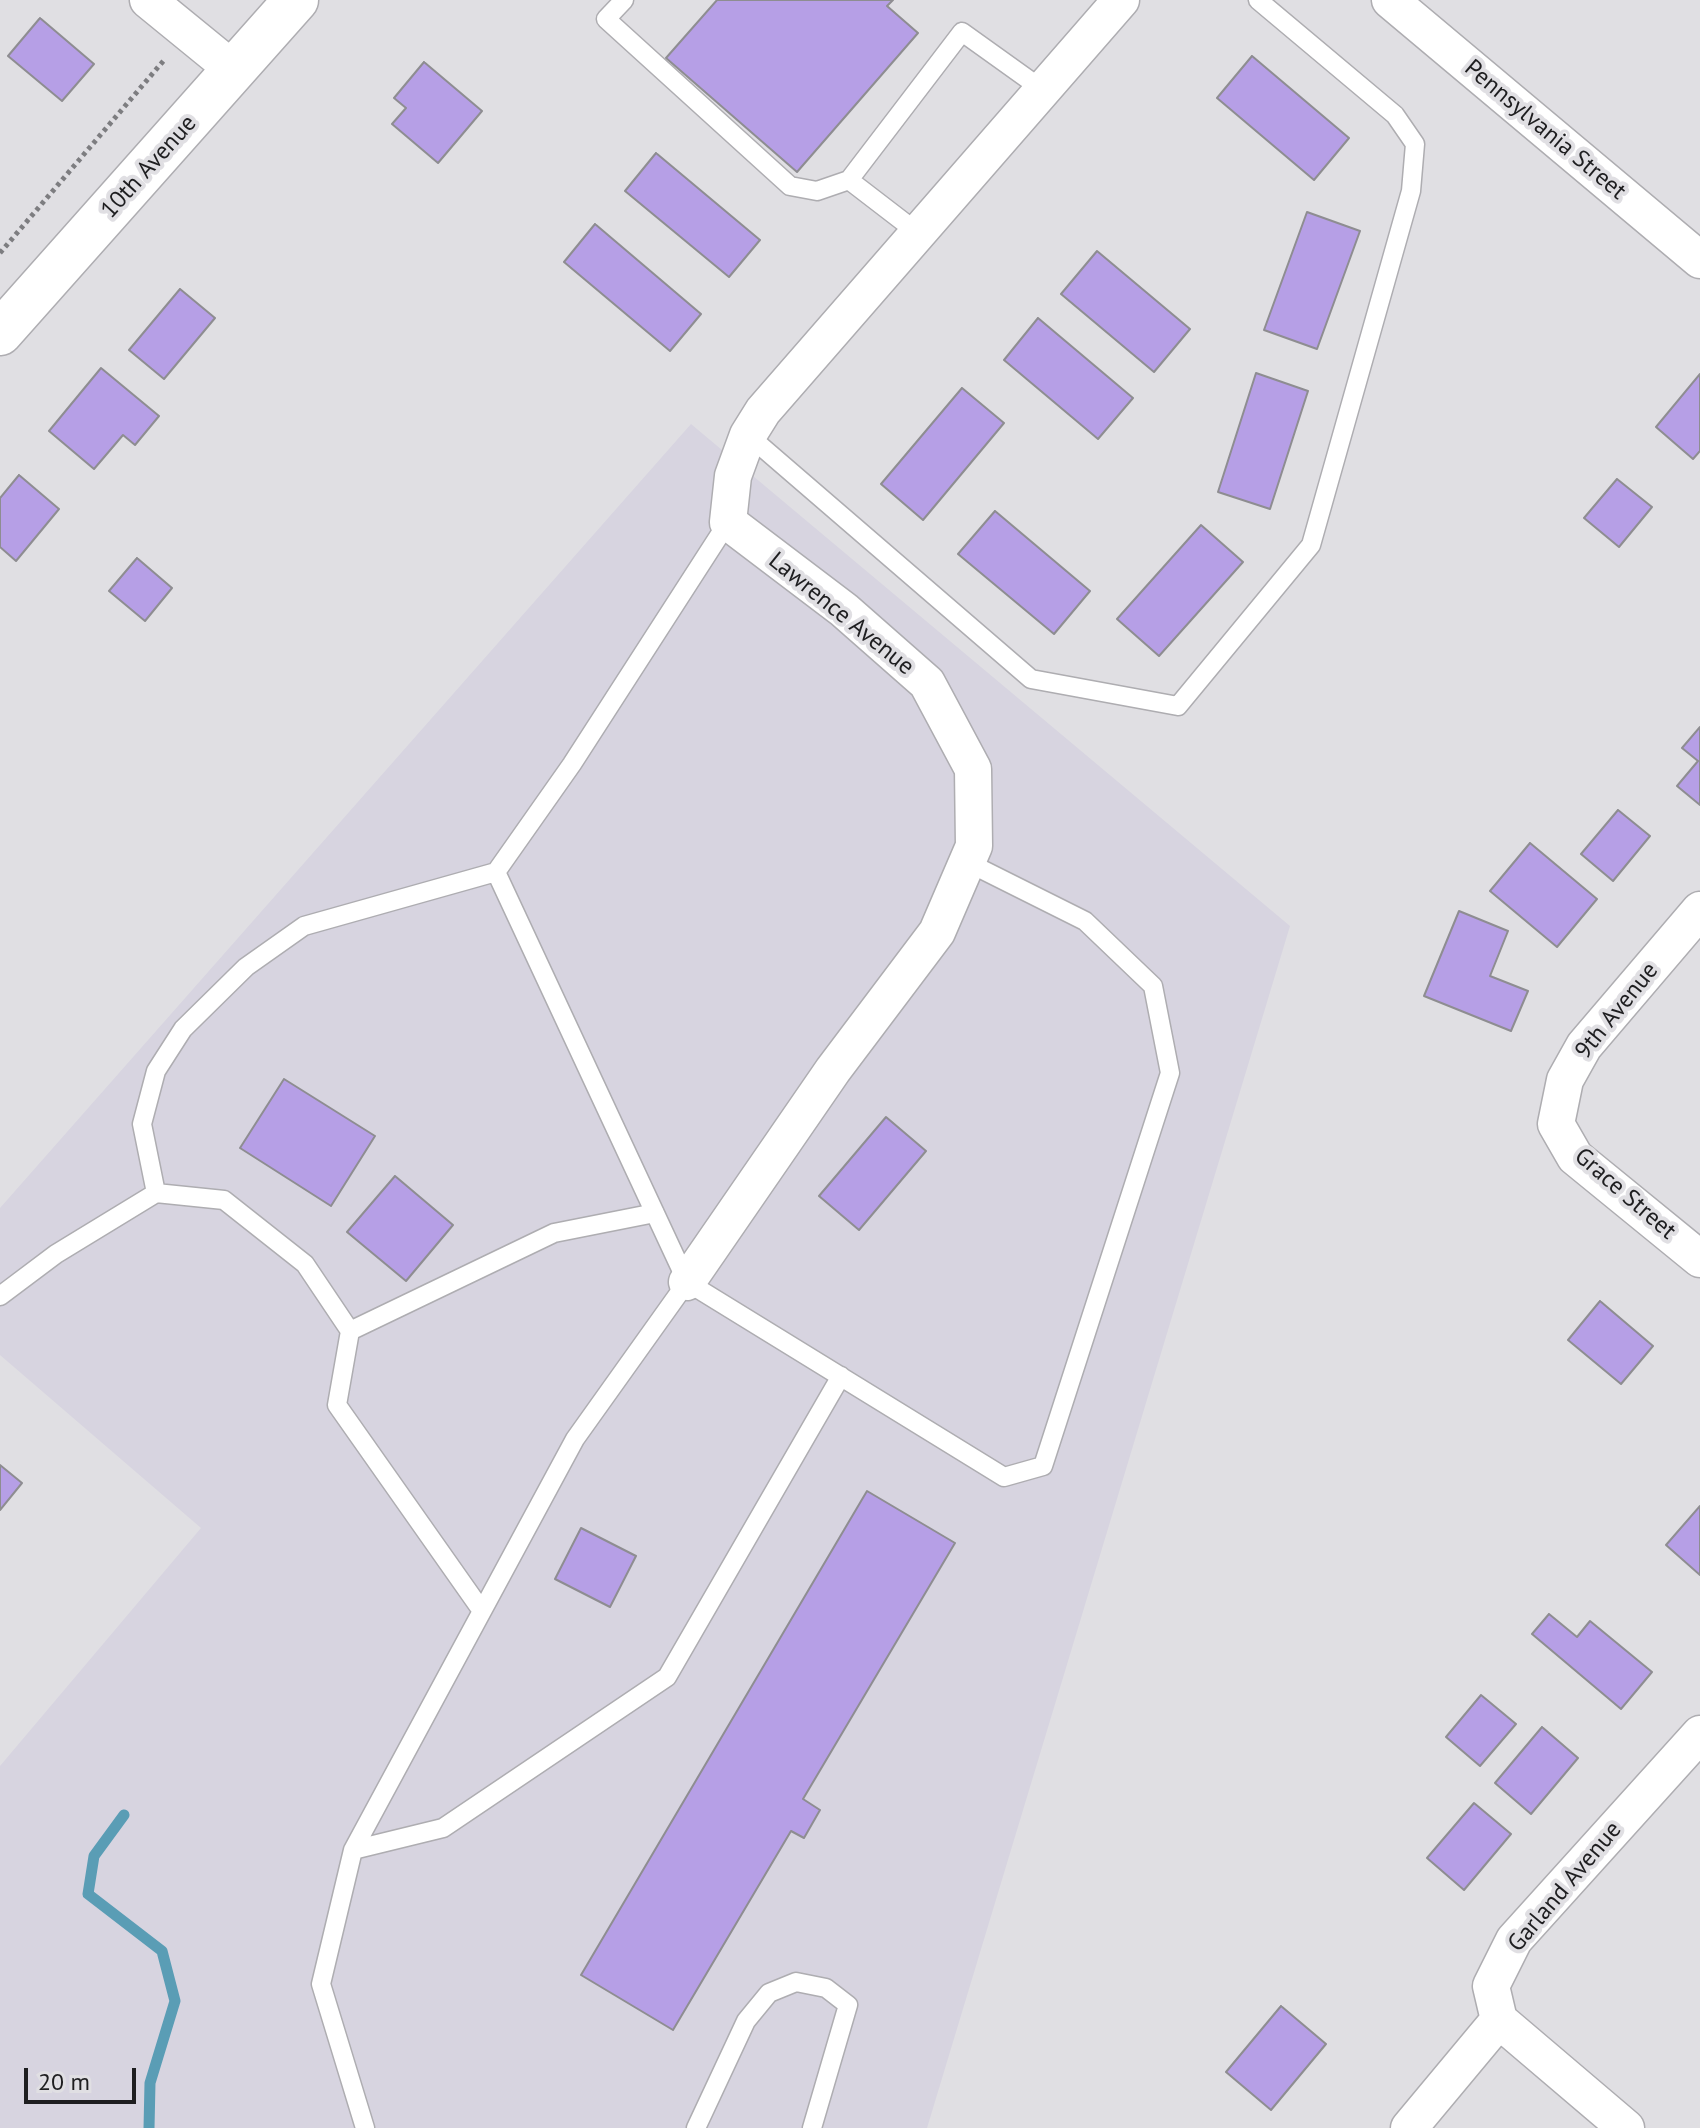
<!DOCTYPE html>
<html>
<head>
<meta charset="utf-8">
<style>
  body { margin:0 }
  #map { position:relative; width:1700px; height:2128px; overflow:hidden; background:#e0dfe3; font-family:"PT Sans",sans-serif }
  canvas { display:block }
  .scale { position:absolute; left:24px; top:2068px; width:112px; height:36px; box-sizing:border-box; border:4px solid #1e1e20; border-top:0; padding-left:10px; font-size:24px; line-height:28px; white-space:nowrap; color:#1e1e20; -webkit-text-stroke:6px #e0dfe3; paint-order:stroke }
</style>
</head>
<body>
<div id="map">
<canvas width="1700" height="2128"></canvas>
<div class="scale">20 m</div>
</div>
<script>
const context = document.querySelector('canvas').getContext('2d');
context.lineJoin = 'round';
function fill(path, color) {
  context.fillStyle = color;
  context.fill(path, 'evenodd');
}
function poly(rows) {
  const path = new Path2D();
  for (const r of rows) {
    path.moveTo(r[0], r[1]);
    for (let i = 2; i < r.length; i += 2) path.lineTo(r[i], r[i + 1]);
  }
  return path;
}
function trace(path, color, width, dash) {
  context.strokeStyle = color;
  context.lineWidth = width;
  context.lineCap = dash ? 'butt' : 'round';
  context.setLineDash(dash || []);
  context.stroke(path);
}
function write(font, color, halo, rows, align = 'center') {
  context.font = font + ' "PT Sans",sans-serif';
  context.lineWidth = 8;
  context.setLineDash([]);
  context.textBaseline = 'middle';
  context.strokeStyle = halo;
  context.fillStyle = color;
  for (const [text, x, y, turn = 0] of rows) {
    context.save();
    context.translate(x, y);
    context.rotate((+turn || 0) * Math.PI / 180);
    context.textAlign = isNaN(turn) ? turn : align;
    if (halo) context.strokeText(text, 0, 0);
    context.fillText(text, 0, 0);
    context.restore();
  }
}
fill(poly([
  [691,424,1290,926,927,2128,0,2128,0,1766,201,1528,0,1355,0,1208]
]), '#d7d4e0');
trace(poly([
  [124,1815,94,1856,88,1894,162,1951,175,2001,150,2083,149,2128]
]), '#5a9db5', 11);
const building = poly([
  [717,0,893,0,887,6,918,33,797,172,666,58,717,0],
  [40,18,94,64,62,101,8,56,40,18],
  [1252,56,1349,138,1314,180,1217,98,1252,56],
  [424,62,482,111,438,163,392,124,406,108,394,98,424,62],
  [656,153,760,240,729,277,625,191,656,153],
  [1307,212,1360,231,1317,349,1264,330,1307,212],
  [595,224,701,314,670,351,564,262,595,224],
  [1097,251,1190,329,1154,372,1061,294,1097,251],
  [180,289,215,318,164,379,129,350,180,289],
  [1038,318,1133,398,1098,439,1004,360,1038,318],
  [101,368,159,416,135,445,123,435,94,469,49,431,101,368],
  [1256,373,1308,391,1270,509,1218,492,1256,373],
  [1700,374,1700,451,1693,459,1656,427,1700,374],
  [962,388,1004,423,923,520,881,484,962,388],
  [19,475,59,509,16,561,0,547,0,498,19,475],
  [1617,479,1652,507,1619,547,1584,518,1617,479],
  [995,511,1090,591,1054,634,958,554,995,511],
  [1201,525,1243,562,1159,656,1117,619,1201,525],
  [137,558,172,588,145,621,109,591,137,558],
  [1700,727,1700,805,1677,786,1698,761,1682,748,1700,727],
  [1618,810,1650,836,1613,881,1581,854,1618,810],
  [1530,843,1597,899,1557,947,1490,891,1530,843],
  [1459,911,1508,931,1490,976,1528,991,1511,1031,1424,996,1459,911],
  [284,1079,375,1136,331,1206,240,1148,284,1079],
  [886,1117,926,1151,859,1230,819,1196,886,1117],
  [395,1176,453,1225,406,1281,347,1232,395,1176],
  [1600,1301,1653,1346,1621,1384,1568,1340,1600,1301],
  [0,1465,22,1483,0,1510,0,1465],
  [867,1491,955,1543,803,1799,820,1810,804,1838,791,1831,673,2030,581,1975,867,1491],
  [1700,1506,1700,1575,1666,1545,1700,1506],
  [581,1528,636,1556,610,1607,555,1579,581,1528],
  [1549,1614,1577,1637,1590,1621,1652,1672,1621,1709,1532,1634,1549,1614],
  [1481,1695,1516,1724,1480,1766,1446,1737,1481,1695],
  [1542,1727,1578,1758,1531,1814,1495,1783,1542,1727],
  [1474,1803,1511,1834,1464,1890,1427,1858,1474,1803],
  [1281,2006,1326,2044,1271,2110,1226,2072,1281,2006]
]);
fill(building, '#b69fe6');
trace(building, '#8e8d91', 2);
const service = poly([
  [624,0,606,19,790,186,817,191,849,180],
  [918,233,849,180,962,32,1043,90],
  [748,435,1031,679,1178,706,1311,545,1411,191,1415,144,1395,115,1258,0],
  [496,872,687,1282,1004,1477,1043,1466,1170,1073,1153,986,1085,921,967,862],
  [156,1193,142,1124,156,1071,183,1029,246,967,304,926,496,872,572,764,728,522],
  [0,1296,56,1254,156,1193,224,1200,305,1264,350,1331,337,1405,482,1611],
  [350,1331,554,1233,655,1213],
  [353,1850,443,1828,667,1677,841,1376],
  [365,2128,321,1984,353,1850,575,1439,687,1282],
  [696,2128,746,2021,769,1993,796,1982,826,1988,848,2005,812,2128]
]);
const minor = poly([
  [148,0,235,71],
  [1390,0,1700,260],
  [1700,910,1584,1046,1565,1080,1556,1124,1575,1157,1700,1259],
  [687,1282,833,1070,937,932,974,846,973,769,927,683,844,610,728,522,733,476,748,435,763,411,1121,0],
  [1499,2020,1626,2128],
  [1409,2128,1499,2020,1491,1986,1514,1940,1700,1734]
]);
const tertiary = poly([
  [0,333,296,0]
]);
trace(service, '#aeadb1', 21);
trace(minor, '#aeadb1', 39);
trace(tertiary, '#aeadb1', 47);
trace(poly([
  [0,253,165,59]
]), '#7d7d80', 5, [4, 4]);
trace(service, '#fff', 18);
trace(minor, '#fff', 36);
trace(tertiary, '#fff', 44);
write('24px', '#1e1e20', '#e0dfe3', [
  ["Pennsylvania Street",1545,130,40],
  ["10th Avenue",149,167,-48],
  ["Lawrence Avenue",841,614,39],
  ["9th Avenue",1617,1011,-51],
  ["Grace Street",1625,1194,41],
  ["Garland Avenue",1565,1887,-50]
]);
</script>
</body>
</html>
